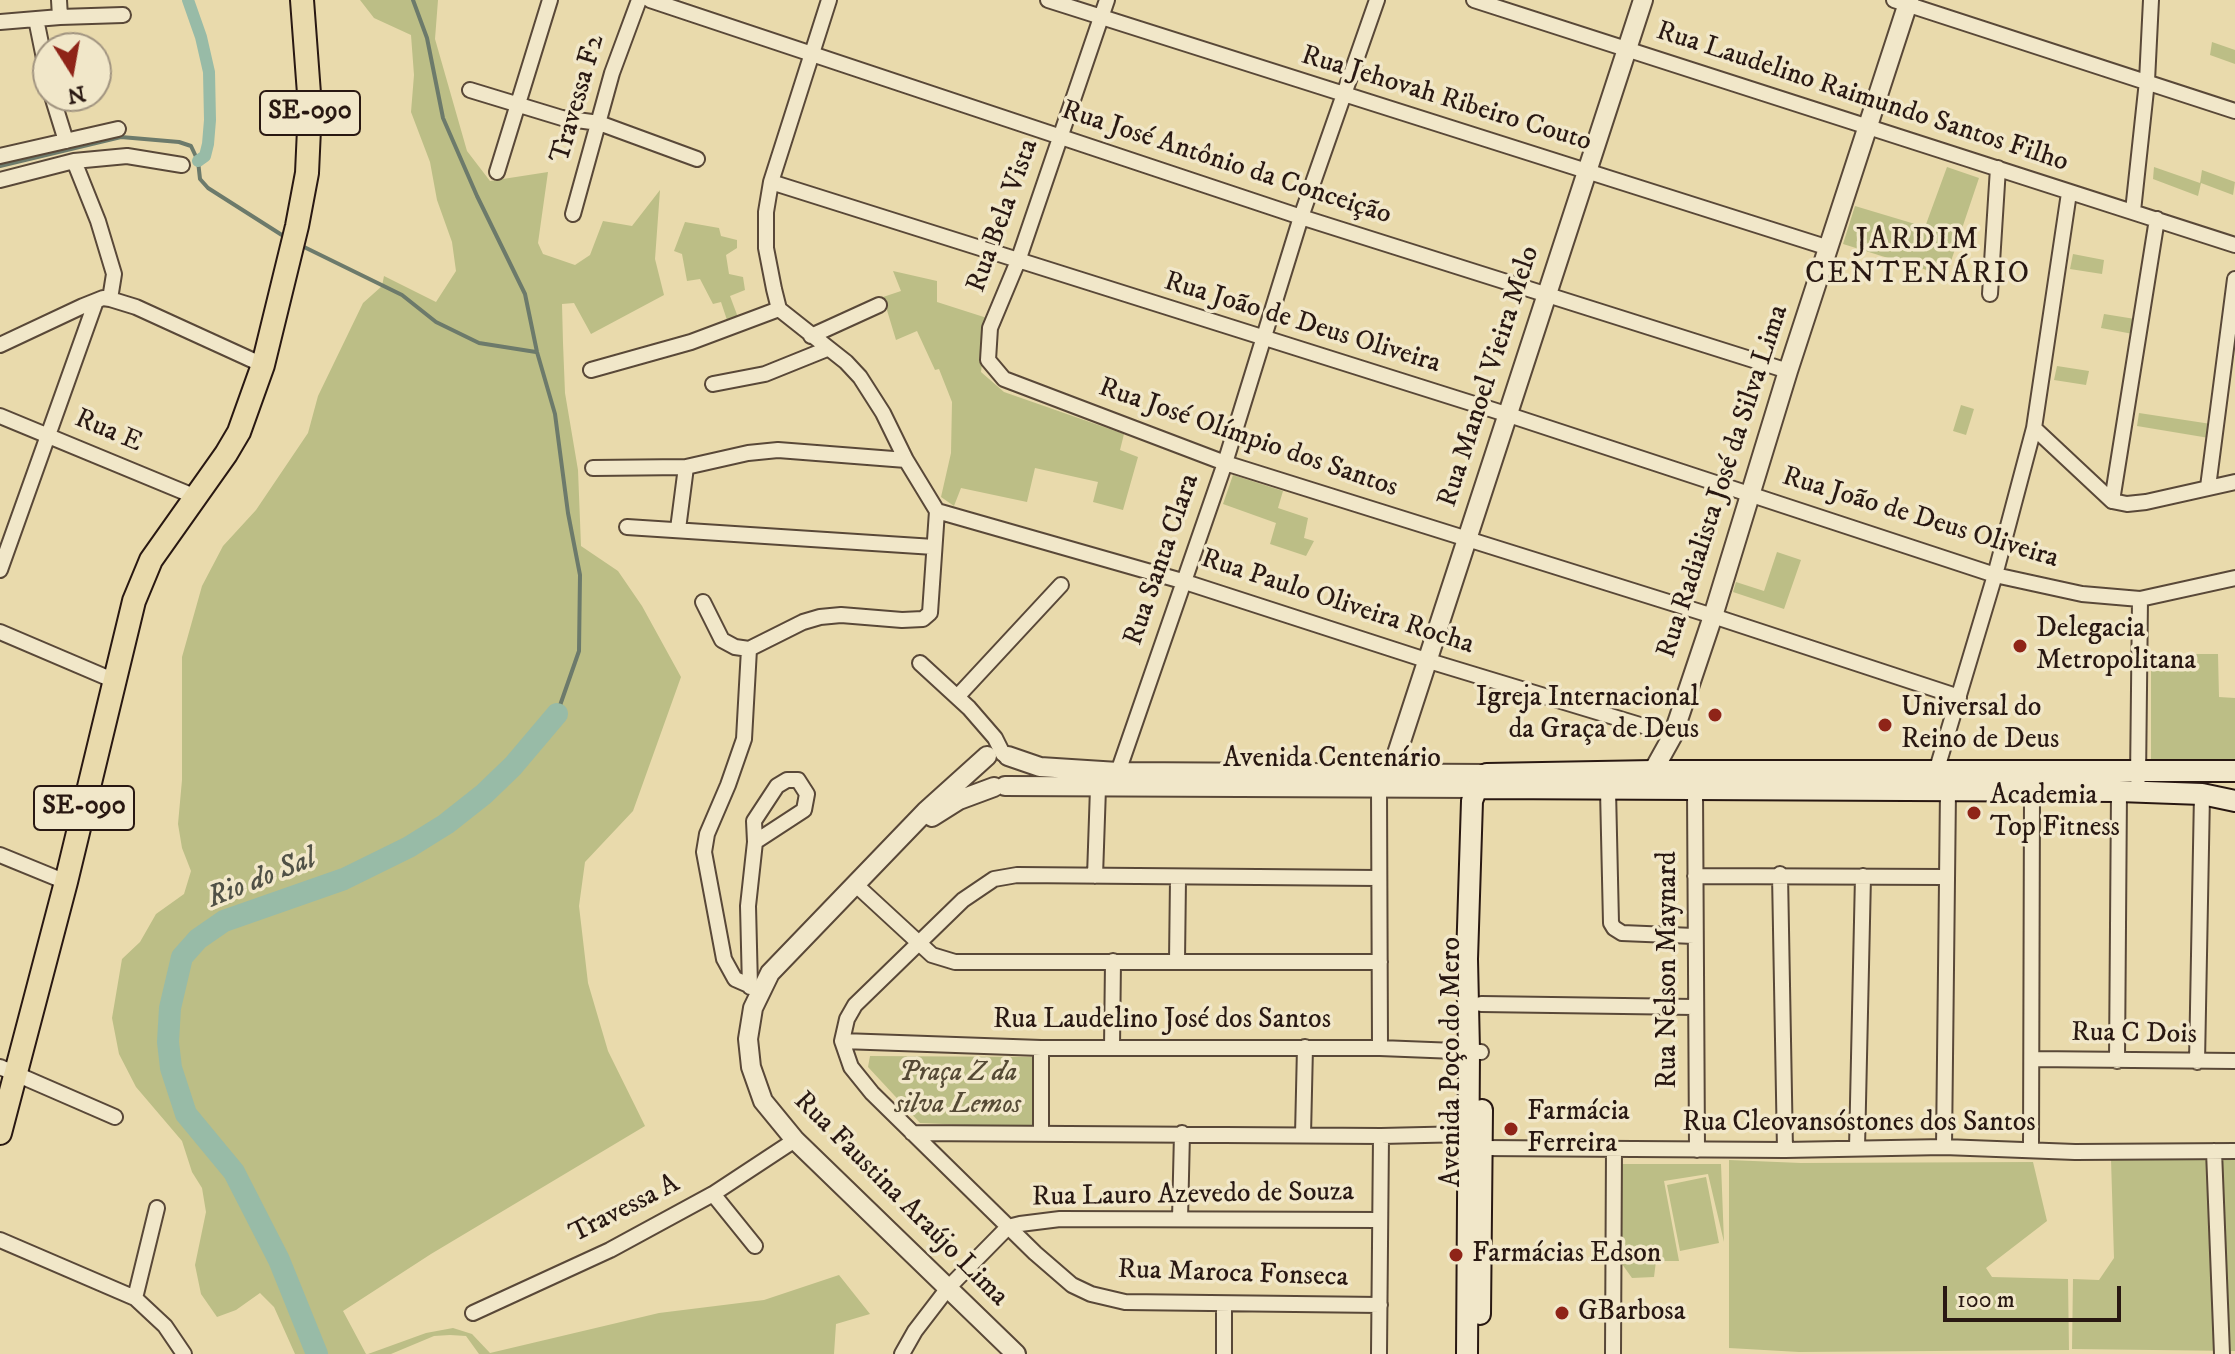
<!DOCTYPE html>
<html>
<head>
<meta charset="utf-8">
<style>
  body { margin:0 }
  #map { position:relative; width:2235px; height:1354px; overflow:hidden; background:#e9daac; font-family:"IM FELL DW Pica",serif }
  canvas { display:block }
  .north { position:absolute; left:32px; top:32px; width:80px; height:80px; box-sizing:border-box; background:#f1e7c9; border:2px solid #a19480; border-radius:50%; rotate:169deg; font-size:22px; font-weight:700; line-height:32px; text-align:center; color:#291812 }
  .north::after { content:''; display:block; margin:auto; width:28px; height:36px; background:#8f2418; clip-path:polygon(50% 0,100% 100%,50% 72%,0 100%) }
  .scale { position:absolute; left:1943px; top:1286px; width:178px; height:36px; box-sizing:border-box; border:4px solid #291812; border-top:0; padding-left:10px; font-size:24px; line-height:28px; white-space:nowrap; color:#291812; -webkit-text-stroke:6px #f1e7c9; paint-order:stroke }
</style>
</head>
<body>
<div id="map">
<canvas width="2235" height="1354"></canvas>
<div class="north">N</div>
<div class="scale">100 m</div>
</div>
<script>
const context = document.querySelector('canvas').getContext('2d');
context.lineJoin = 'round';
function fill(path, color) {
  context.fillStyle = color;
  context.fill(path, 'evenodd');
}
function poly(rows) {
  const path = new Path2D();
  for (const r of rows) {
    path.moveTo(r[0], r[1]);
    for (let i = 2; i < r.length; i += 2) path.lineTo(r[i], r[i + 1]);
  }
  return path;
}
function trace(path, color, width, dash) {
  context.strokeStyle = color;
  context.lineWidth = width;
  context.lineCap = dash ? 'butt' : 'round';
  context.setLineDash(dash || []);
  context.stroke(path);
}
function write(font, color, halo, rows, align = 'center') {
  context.font = font + ' "IM FELL DW Pica",serif';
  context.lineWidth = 7;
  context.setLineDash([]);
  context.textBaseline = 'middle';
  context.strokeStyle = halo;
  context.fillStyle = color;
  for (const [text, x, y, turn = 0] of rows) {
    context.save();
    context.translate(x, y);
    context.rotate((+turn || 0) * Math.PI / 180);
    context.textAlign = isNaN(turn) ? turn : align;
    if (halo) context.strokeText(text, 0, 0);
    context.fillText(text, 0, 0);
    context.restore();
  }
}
fill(poly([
  [360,0,438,0,435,39,467,151,490,181,548,172,538,243,543,254,575,265,590,255,603,221,632,226,660,190,655,259,664,295,591,334,574,303,562,304,563,343,565,393,578,470,581,546,618,571,642,606,681,677,633,811,585,862,579,906,588,983,608,1051,645,1126,431,1254,343,1311,366,1354,295,1354,274,1307,260,1293,236,1310,217,1317,201,1294,195,1265,206,1212,202,1188,192,1172,182,1141,136,1087,119,1054,112,1018,122,959,140,942,156,914,184,894,191,871,182,848,178,824,182,780,182,657,202,586,223,546,256,510,308,433,318,396,363,303,382,286,384,276,436,302,456,271,452,242,437,200,430,162,411,112,414,75,411,35,374,18],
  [2212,42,2235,50,2235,64,2210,55],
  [1947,167,1979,178,1946,276,1843,244,1855,206,1925,227],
  [2154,167,2200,183,2202,170,2235,182,2233,195,2201,183,2198,196,2153,179],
  [685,222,719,228,721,236,737,240,737,248,726,255,729,274,743,277,745,290,730,296,739,320,728,323,721,302,713,304,700,279,687,281,682,254,674,251],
  [2073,254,2104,260,2102,274,2070,269],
  [893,271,937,281,937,302,987,318,981,372,1004,392,1124,434,1120,450,1138,457,1123,510,1093,502,1098,482,1035,468,1027,502,961,488,954,506,941,497,951,453,952,402,939,369,935,370,917,331,896,340,883,297,901,291],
  [2104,314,2135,319,2133,334,2101,328],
  [2057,366,2089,371,2086,385,2054,380],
  [1961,405,1974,409,1966,435,1953,431],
  [2139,413,2211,424,2209,438,2137,426],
  [1233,475,1283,491,1278,508,1308,518,1304,538,1314,541,1306,556,1270,544,1276,523,1223,504],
  [1777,552,1801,560,1784,609,1733,592,1736,582,1764,591],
  [2151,654,2218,654,2219,697,2235,698,2235,759,2151,759],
  [870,1056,1035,1057,1036,1128,920,1123,868,1067],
  [2111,1159,2235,1160,2235,1351,2072,1349,2073,1279,2099,1280,2114,1258],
  [1729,1160,1801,1163,2033,1162,2047,1221,1986,1268,1992,1277,2068,1279,2069,1350,1799,1352,1729,1348],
  [1622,1164,1721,1164,1724,1242,1708,1174,1664,1181,1679,1261,1656,1261,1654,1277,1632,1278,1622,1264],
  [1706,1177,1719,1243,1680,1251,1667,1185],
  [839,1275,870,1314,836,1324,834,1354,479,1354,466,1336,450,1335,434,1336,391,1354,368,1354,426,1333,453,1328,472,1334,490,1353,659,1313,764,1300]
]), '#bcbe86');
trace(poly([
  [413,0,427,38,443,118,477,196,525,294,537,352,555,414,568,513,580,575,579,651,557,714],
  [0,166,121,137,179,142,191,146,198,161,200,179,208,188,285,237],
  [300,245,402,295,436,322,479,343,536,352]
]), '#6c7a6b', 4);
trace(poly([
  [188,0,201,37,209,72,210,120,208,144,205,156,198,161]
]), '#98bba7', 12);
trace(poly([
  [317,1354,279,1260,234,1172,186,1114,171,1068,168,1042,170,1008,182,957,198,939,224,921,344,879,409,847,446,824,484,794,513,766,557,714]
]), '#98bba7', 22);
const minor = poly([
  [59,0,60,17],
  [650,0,1301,217,1788,371],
  [829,0,771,182,766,212,766,248,774,289,779,309,846,362,860,377,883,413,906,460,937,511],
  [1048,0,1829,248],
  [1107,0,1018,261,990,328,988,360,1004,379,1225,463,1713,616,1959,697],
  [1474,0,2235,245],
  [1894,0,2235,111],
  [36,19,48,78],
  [0,22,60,17,123,15],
  [470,90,562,118,599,123,697,159],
  [52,96,66,141],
  [0,156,118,129],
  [74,161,98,221,114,274,110,299],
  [497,172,550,0],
  [0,180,74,161,127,156,182,165],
  [771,182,1509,415,1995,575,2082,594,2140,599,2235,578],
  [2133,211,2147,81,2151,0],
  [573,214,612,73,639,0],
  [1990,294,1998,168],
  [811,336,879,305],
  [0,345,83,306,103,298,110,299,136,307,263,365],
  [591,370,691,342,779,309],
  [713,384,765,374,827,349],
  [0,416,196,497],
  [2034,428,2112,501,2127,504,2146,502,2235,482],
  [593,468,686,467,748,453,778,450,906,460],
  [2208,487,2235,279],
  [2112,501,2157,219],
  [937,511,1182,581,1429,661,1673,735],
  [627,527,934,547],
  [678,529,686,467],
  [0,570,96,301],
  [703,602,722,640,735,647,749,649,803,622,820,617,841,615,902,620,923,619,930,613,937,511],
  [0,632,115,681],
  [749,649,744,739,728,785,707,834,704,852,724,959,735,979,760,990],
  [920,663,969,708,995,738,1003,754],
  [957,697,1061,585],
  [1118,772,1225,463,1301,217,1377,0],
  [1936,772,1995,575,2034,428,2069,193],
  [2138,779,2140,599],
  [1379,789,1380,1048],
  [1608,790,1611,923,1614,928,1622,933,1694,936],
  [1695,790,1697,1150],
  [0,855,66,882],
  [1780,874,1785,1150],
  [1095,876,1098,788],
  [1695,876,1945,877],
  [1378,878,1017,875,994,879,963,900,855,1005,847,1019,842,1041,851,1067,872,1093,1035,1253,1072,1285,1091,1294,1125,1302,1380,1305],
  [855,884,932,955,955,962,1380,962],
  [1177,961,1178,879],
  [750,987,748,906,755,842,754,821,777,786,787,780,798,780,807,794,804,810,755,842],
  [1481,1004,1694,1007],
  [842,1041,1041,1048,1380,1048,1481,1052],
  [1112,1047,1113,961],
  [1041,1048,1041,1134],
  [2032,1059,2235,1061],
  [2117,1061,2119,791],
  [2197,1062,2202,794],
  [0,1067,115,1117],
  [912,1133,1381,1136,1468,1134],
  [1303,1135,1305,1047],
  [1944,1147,1948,791],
  [1482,1148,1785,1150,1944,1147,2075,1152,2235,1151],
  [1857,1148,1863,876],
  [2031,1150,2032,792],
  [2214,1151,2222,1354],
  [713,1194,755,1246],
  [1180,1219,1182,1133],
  [0,1240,135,1298,165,1326,184,1354],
  [135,1298,157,1208],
  [473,1313,610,1250,713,1194,795,1140],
  [902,1354,915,1331,948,1288,1008,1227,1020,1224,1060,1219,1380,1220],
  [1224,1354,1224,1304],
  [1379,1354,1381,1136],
  [1613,1354,1614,1148]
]);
const tertiary = poly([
  [987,756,926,811,770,973,753,1008,748,1039,751,1067,763,1101,795,1140,1016,1354],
  [1008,756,1040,767,1118,772,1487,774],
  [1391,772,1643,0],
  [1645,779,1653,771,1673,735,1713,616,1788,371,1909,0],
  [1005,786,1477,788],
  [932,817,959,800,994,787]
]);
const secondary = poly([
  [1480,788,2119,791,2202,794,2235,801],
  [1480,1314,1482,1110],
  [1467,1354,1469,1051,1467,959,1472,801,1477,788,1487,774,1653,771,2235,771]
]);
const primary = poly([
  [0,1133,66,882,134,601,151,560,226,454,239,432,263,365,297,226,307,173,310,107,302,0]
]);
trace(minor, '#594838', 18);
trace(tertiary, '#594838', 22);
trace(secondary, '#291812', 24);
trace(primary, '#291812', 26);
trace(minor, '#f1e7c9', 14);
trace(tertiary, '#f1e7c9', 18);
trace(secondary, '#f1e7c9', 20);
trace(primary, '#e9daac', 22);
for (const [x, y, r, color] of [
  [2020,646,8,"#8f2418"],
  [1715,715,8,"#8f2418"],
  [1885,725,8,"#8f2418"],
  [1974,813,8,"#8f2418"],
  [1511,1129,8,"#8f2418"],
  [1456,1255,8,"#8f2418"],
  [1562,1313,8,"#8f2418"]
]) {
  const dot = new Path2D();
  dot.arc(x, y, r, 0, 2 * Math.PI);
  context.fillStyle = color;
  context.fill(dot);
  trace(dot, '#f1e7c9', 3);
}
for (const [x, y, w] of [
  [310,113,100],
  [84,808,100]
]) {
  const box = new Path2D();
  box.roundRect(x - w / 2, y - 22, w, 44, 6);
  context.fillStyle = '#f1e7c9';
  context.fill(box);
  trace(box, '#291812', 2);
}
write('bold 26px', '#291812', null, [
  ["SE-090",310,113],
  ["SE-090",84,808]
]);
write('28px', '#291812', '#f1e7c9', [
  ["Rua Laudelino Raimundo Santos Filho",1862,98,18],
  ["Travessa F2",579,99,-74],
  ["Rua Jehovah Ribeiro Couto",1446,100,17],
  ["Rua José Antônio da Conceição",1226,164,18],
  ["Rua Bela Vista",1004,216,-70],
  ["Rua João de Deus Oliveira",1302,324,17],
  ["Rua Manoel Vieira Melo",1490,377,-72],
  ["Rua E",108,432,23],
  ["Rua José Olímpio dos Santos",1248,439,19],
  ["Rua Radialista José da Silva Lima",1724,482,-72],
  ["Rua João de Deus Oliveira",1920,519,17],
  ["Rua Santa Clara",1163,560,-71],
  ["Rua Paulo Oliveira Rocha",1337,603,18],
  ["Avenida Centenário",1332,760],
  ["Rua Nelson Maynard",1669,970,-90],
  ["Rua Laudelino José dos Santos",1162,1021],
  ["Rua C Dois",2134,1035,1],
  ["Avenida Poço do Mero",1453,1062,-90],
  ["Rua Cleovansóstones dos Santos",1859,1124],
  ["Rua Lauro Azevedo de Souza",1193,1196,-1],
  ["Rua Faustina Araújo Lima",900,1200,45],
  ["Travessa A",625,1210,-27],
  ["Rua Maroca Fonseca",1233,1275,2]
]);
write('28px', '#291812', '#f1e7c9', [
  ["Delegacia",2036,630],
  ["Metropolitana",2036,662],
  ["Igreja Internacional",1699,699,"right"],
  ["da Graça de Deus",1699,731,"right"],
  ["Universal do",1901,709],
  ["Reino de Deus",1901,741],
  ["Academia",1990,797],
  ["Top Fitness",1990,829],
  ["Farmácia",1527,1113],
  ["Ferreira",1527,1145],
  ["Farmácias Edson",1472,1255],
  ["GBarbosa",1578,1313]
], 'left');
write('italic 28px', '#554a35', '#f1e7c9', [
  ["Praça Z da",958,1074],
  ["silva Lemos",958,1106]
]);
context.letterSpacing = '2px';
write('30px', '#291812', '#f1e7c9', [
  ["JARDIM",1918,242],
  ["CENTENÁRIO",1918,276]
]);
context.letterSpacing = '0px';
write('italic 30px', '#505146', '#f1e7c9', [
  ["Rio do Sal",262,880,-22]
]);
</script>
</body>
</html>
